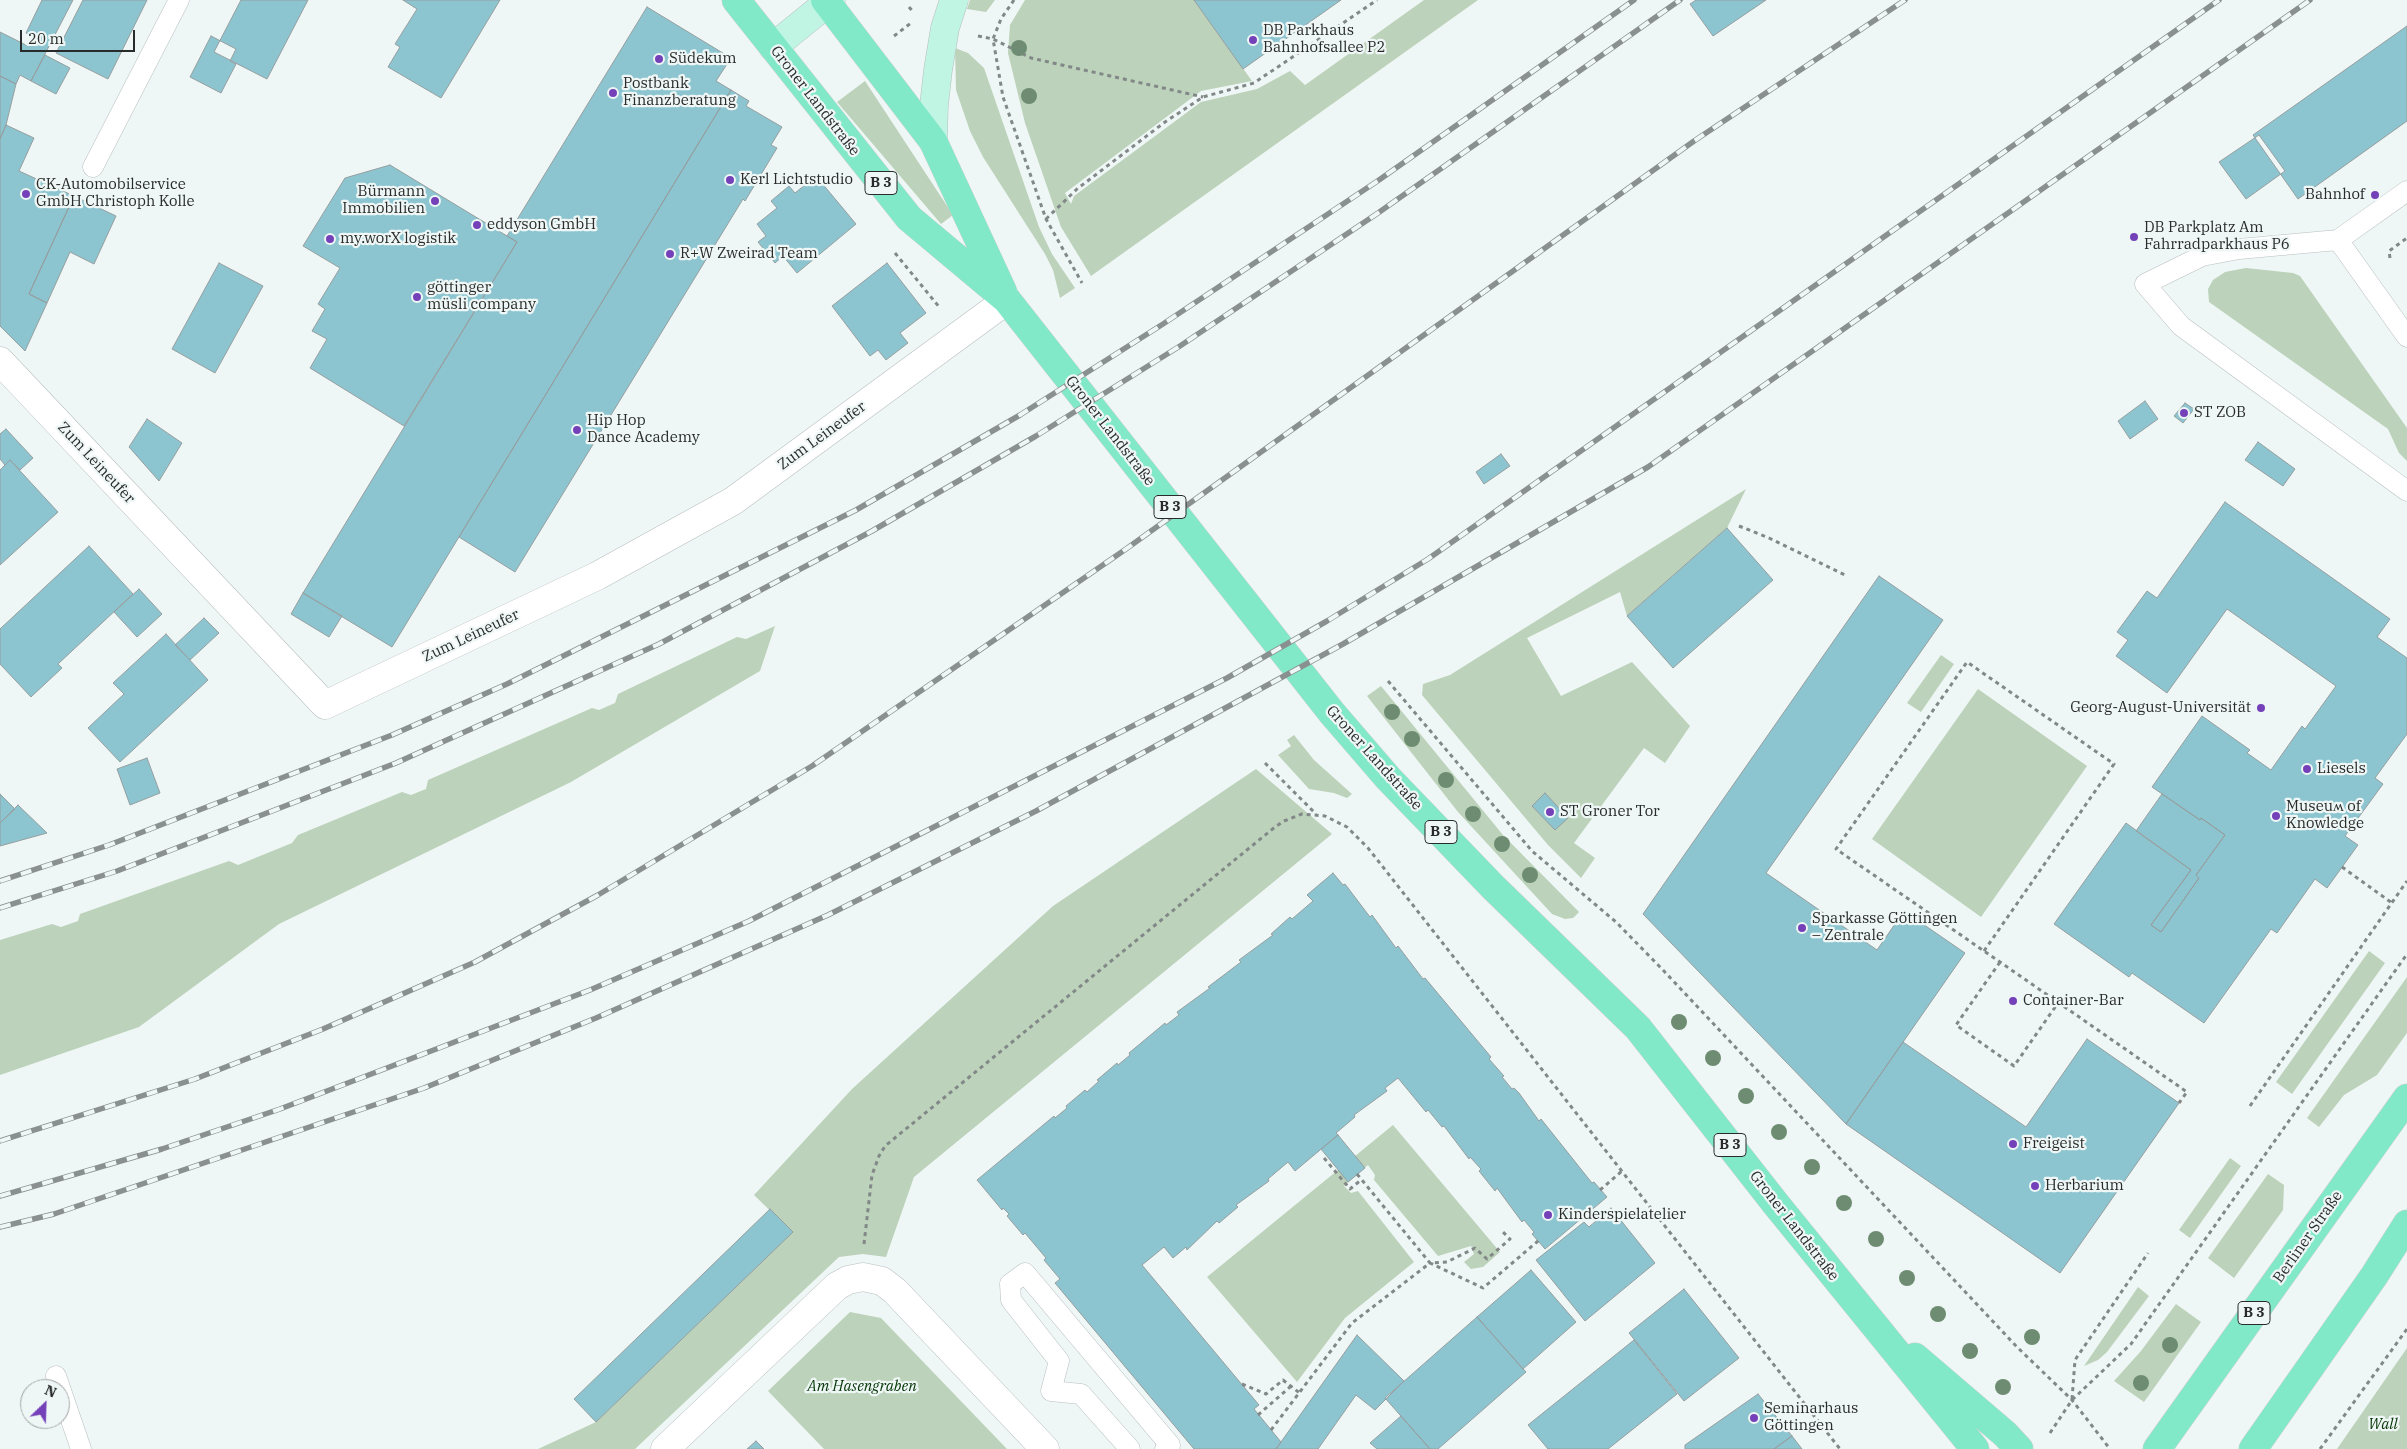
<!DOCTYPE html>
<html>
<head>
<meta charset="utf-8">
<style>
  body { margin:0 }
  #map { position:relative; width:2407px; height:1449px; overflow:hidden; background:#eff7f6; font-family:"IBM Plex Serif",serif }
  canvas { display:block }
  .north { position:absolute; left:20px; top:1379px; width:50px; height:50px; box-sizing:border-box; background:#eff7f6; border:1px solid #9fa5a4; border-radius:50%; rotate:24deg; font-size:14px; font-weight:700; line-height:20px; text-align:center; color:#282b2a }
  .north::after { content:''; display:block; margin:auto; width:18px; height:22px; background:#7441b9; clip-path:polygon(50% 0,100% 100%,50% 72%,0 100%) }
  .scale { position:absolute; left:20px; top:30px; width:115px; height:22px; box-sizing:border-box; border:2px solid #282b2a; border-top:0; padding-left:6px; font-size:15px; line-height:18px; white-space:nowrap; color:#282b2a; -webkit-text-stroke:4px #eff7f6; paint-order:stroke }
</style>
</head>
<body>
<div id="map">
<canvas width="2407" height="1449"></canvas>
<div class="north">N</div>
<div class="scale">20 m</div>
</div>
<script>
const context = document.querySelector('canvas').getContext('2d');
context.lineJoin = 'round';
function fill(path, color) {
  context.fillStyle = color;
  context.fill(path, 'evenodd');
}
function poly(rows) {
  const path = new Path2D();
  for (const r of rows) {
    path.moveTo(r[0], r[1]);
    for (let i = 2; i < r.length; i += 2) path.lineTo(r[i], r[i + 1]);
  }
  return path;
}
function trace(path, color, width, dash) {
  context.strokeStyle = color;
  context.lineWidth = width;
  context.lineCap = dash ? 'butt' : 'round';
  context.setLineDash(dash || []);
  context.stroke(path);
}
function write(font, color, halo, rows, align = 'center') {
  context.font = font + ' "IBM Plex Serif",serif';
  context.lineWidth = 4.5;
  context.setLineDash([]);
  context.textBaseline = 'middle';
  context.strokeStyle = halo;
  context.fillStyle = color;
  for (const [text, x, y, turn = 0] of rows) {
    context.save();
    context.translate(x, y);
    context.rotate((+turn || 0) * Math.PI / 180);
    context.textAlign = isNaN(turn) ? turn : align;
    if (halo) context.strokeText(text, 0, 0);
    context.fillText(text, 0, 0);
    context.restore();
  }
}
fill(poly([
  [970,0,995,0,986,12,967,9],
  [1025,0,1194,0,1252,81,1201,91,1065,193,1071,204,1074,196,1201,102,1257,89,1290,71,1305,85,1424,0,1478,0,1091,276,1061,227,1025,123,1008,53,1010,25],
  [955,48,968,53,984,68,1039,227,1052,254,1075,288,1060,298,1053,270,1045,254,983,157,970,131,956,90],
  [865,81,953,215,941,224,837,102],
  [2246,268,2293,273,2300,276,2407,428,2407,461,2399,453,2388,429,2209,302,2208,289,2213,280,2225,272],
  [1746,489,1727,528,1627,616,1620,592,1527,638,1561,696,1632,662,1690,726,1665,763,1644,748,1574,843,1595,858,1581,878,1548,845,1422,695,1423,684,1450,675],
  [775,626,760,671,571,782,279,924,139,1027,0,1075,0,940,52,924,61,927,78,921,80,914,229,861,238,865,292,843,298,835,402,792,411,795,426,789,428,780,592,708,599,710,615,703,618,694,737,637,746,639],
  [1941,655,1954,664,1921,712,1907,703],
  [1381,686,1503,835,1579,912,1573,918,1565,919,1552,914,1458,812,1367,696],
  [1978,689,2087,766,1981,917,1872,839],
  [1294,735,1314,760,1352,794,1347,798,1334,793,1309,789,1278,755,1291,746,1287,740],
  [1256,769,1332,834,914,1177,886,1257,863,1254,839,1257,635,1449,538,1449,596,1422,792,1232,754,1195,852,1089,1053,906],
  [2369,951,2385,963,2292,1094,2276,1082],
  [2407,977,2407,1033,2377,1075,2344,1095,2319,1127,2307,1118],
  [1393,1125,1500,1252,1483,1267,1471,1269,1464,1262,1474,1254,1471,1246,1438,1256,1374,1180,1375,1175,1368,1165,1344,1186,1351,1193,1358,1191,1414,1262,1345,1318,1297,1382,1207,1277],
  [2230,1158,2241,1166,2190,1238,2179,1230],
  [2268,1174,2284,1185,2283,1210,2234,1278,2208,1258],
  [2138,1287,2149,1296,2107,1352,2098,1360,2084,1366],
  [2176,1304,2201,1322,2144,1402,2114,1381,2141,1351],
  [850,1312,881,1318,1007,1449,824,1449,768,1391],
  [2407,1348,2407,1449,2337,1449]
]), '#bcd2ba');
const building = poly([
  [42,0,73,0,31,81,20,75,16,84,0,76,0,32,28,46,33,37,26,33,42,0],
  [83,0,147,0,108,79,56,53,83,0],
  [241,0,308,0,267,79,214,52,241,0],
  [403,0,500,0,441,98,388,67,400,47,395,44,417,9,403,0],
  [1194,0,1341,0,1243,69,1194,0],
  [1696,0,1766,0,1713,36,1690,4,1696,0],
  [647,7,731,58,716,81,731,90,392,647,303,593,517,242,507,236,647,7],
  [2407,26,2407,121,2298,199,2253,135,2407,26],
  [211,36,236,49,230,61,236,64,221,93,190,77,211,36],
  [45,55,70,68,56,94,31,81,45,55],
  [0,76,16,84,6,125,0,139,0,76],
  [731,90,749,101,746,106,782,127,771,145,777,148,745,201,743,199,515,572,459,537,731,90],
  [6,125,34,138,19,171,74,196,29,294,47,303,25,351,0,326,0,139,6,125],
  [2259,135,2285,171,2246,199,2219,162,2259,135],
  [390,165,517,242,404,426,310,368,327,339,312,331,325,309,318,304,340,268,303,246,345,178,390,165],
  [816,176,856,224,797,273,783,256,775,263,758,242,766,236,757,224,777,208,771,201,789,186,795,193,816,176],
  [74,196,116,216,94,264,70,252,47,303,29,294,74,196],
  [219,263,263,286,215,373,172,349,219,263],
  [887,263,926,313,900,333,908,343,886,360,878,350,870,356,832,306,887,263],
  [2145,401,2158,419,2130,439,2118,421,2145,401],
  [2185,403,2194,409,2183,423,2174,416,2185,403],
  [147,419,182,443,159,481,129,447,147,419],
  [6,429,33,458,20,470,10,460,5,465,0,459,0,434,6,429],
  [2258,442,2295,469,2283,486,2245,460,2258,442],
  [1501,454,1510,466,1484,484,1476,472,1501,454],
  [10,460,58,512,0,565,0,470,10,460],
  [2225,502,2390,619,2377,637,2407,658,2407,734,2375,778,2383,784,2345,836,2358,845,2327,888,2315,879,2277,933,2271,929,2204,1023,2132,973,2129,977,2054,924,2126,823,2191,870,2151,925,2161,932,2199,878,2196,875,2225,835,2201,818,2200,820,2152,787,2202,716,2250,750,2247,753,2271,770,2302,726,2305,729,2336,686,2227,609,2167,693,2116,656,2128,640,2117,632,2147,591,2157,598,2225,502],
  [1727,528,1773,580,1673,668,1627,616,1727,528],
  [89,546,133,594,58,664,62,668,31,697,0,664,0,629,89,546],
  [1879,576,1943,620,1766,873,1877,950,1904,911,1965,953,1846,1124,1643,914,1879,576],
  [139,589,162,614,137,637,114,612,139,589],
  [303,593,342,616,329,637,291,614,303,593],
  [204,618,219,633,190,660,175,645,204,618],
  [166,634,208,680,120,762,88,728,124,694,113,683,166,634],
  [147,758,160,793,130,805,117,769,147,758],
  [1545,793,1568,818,1555,830,1532,806,1545,793],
  [0,794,15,809,0,823,0,794],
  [2162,794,2200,820,2201,818,2225,835,2196,875,2199,878,2161,932,2151,925,2191,870,2136,831,2162,794],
  [18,805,47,833,0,846,0,823,18,805],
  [1333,873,1343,885,1345,884,1370,917,1372,915,1396,948,1398,946,1423,979,1425,978,1491,1057,1489,1059,1504,1076,1502,1077,1512,1089,1514,1088,1519,1093,1539,1121,1541,1119,1592,1183,1594,1182,1607,1197,1545,1249,1532,1234,1534,1232,1524,1220,1522,1222,1497,1188,1495,1191,1479,1171,1481,1169,1470,1157,1469,1159,1444,1126,1442,1127,1428,1110,1426,1112,1398,1078,1385,1088,1387,1091,1354,1115,1355,1117,1336,1133,1338,1135,1295,1171,1288,1162,1268,1179,1269,1181,1236,1205,1238,1207,1219,1223,1217,1221,1187,1250,1186,1247,1173,1258,1164,1247,1142,1265,1259,1405,1254,1409,1281,1442,1276,1449,1194,1449,1055,1283,1060,1279,1044,1260,1046,1258,1025,1233,1023,1235,1007,1216,1009,1214,1003,1208,1002,1210,977,1180,1054,1116,1055,1118,1067,1108,1066,1106,1085,1090,1087,1092,1099,1081,1097,1080,1117,1063,1118,1065,1130,1055,1129,1053,1165,1023,1166,1025,1179,1015,1177,1012,1210,988,1208,987,1241,962,1239,960,1273,935,1271,934,1290,917,1292,919,1313,901,1307,895,1333,873],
  [2087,1039,2179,1103,2060,1273,1846,1124,1903,1042,2026,1127,2087,1039],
  [1338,1135,1365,1168,1348,1182,1321,1149,1338,1135],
  [1611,1208,1655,1263,1585,1321,1536,1260,1584,1222,1589,1227,1611,1208],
  [770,1209,793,1232,596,1422,574,1399,770,1209],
  [1531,1270,1576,1322,1523,1369,1477,1317,1531,1270],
  [1684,1289,1739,1358,1684,1401,1629,1333,1684,1289],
  [1477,1317,1526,1372,1438,1449,1430,1449,1385,1398,1477,1317],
  [1357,1335,1404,1381,1375,1410,1356,1395,1318,1449,1276,1449,1357,1335],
  [1634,1340,1677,1394,1608,1449,1548,1449,1528,1425,1634,1340],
  [1758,1394,1792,1436,1774,1449,1685,1449,1685,1445,1758,1394],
  [1401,1416,1430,1449,1377,1449,1370,1443,1401,1416],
  [1792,1436,1802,1449,1774,1449,1792,1436],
  [756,1441,764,1449,747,1449,756,1441]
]);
fill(building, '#8cc5d0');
trace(building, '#969e9f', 1);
const lane = poly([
  [93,167,179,0],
  [2407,191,2338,240,2239,249,2202,256,2145,284,2181,326,2407,491],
  [2338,240,2407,337],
  [56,1376,81,1449],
  [1130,1449,1081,1394,1051,1391,1059,1361,1011,1300,1010,1284,1025,1273,1170,1445,1165,1449]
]);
const street = poly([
  [0,361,325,705,597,576,733,501,1007,300],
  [665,1449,837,1286,848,1280,863,1277,882,1281,895,1291,1045,1449]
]);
const secondary = poly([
  [773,47,831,0],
  [933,141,934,105,938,70,945,28,954,0]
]);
const primary = poly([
  [736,0,909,218,1007,300,1332,713,1388,778,1493,887,1638,1028,1775,1203,1975,1449],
  [825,0,933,141,1003,292],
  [1915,1357,2005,1434,2019,1449],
  [2157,1449,2407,1098],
  [2253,1449,2374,1276,2407,1224]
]);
trace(lane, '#b8bfbe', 21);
trace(street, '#b8bfbe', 29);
trace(secondary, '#b8bfbe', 29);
trace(primary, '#d0d0d0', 29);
trace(poly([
  [1014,0,1001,19,993,39,1003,97,1046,219,1082,283],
  [909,7,914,13],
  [894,36,911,23],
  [978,36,993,39,1031,58,1203,97],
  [1046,219,1077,189,1165,122,1203,97,1254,83,1377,0],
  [895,253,940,308],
  [2390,258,2389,251,2407,238],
  [1739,526,1769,538,1847,576],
  [1388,681,1532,851,1616,922,1662,969,2017,1347,2072,1400,2110,1449],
  [1265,763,1316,814],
  [2342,867,2392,903],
  [1984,951,2114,764,1967,662,1836,849,1984,951,2000,962,2187,1092,2179,1103],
  [2000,962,1956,1025,2014,1066,2058,1003],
  [2250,1106,2407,881],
  [1324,1158,1350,1189,1361,1180],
  [1357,1174,1430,1263,1447,1262,1475,1248,1487,1259,1510,1239,1503,1232],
  [1600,1190,1622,1171],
  [864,1244,872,1175,879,1156,885,1146,1275,827,1284,821,1302,814,1325,816,1347,827,1368,848,1840,1449],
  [1242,1384,1266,1394,1283,1380,1301,1394],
  [2072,1399,2075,1360,2148,1253],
  [1258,1415,1290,1387],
  [1271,1430,1352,1323,1430,1263,1483,1288,1538,1241],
  [2050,1433,2072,1400,2131,1344,2407,954],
  [2320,1449,2407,1329]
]), '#828887', 3, [4, 4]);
trace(lane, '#fff', 20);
trace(street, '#fff', 28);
trace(secondary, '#c0f4e3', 28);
trace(primary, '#82e9c8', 28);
const rail = poly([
  [0,881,109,845,392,735,507,684,856,510,1020,415,1163,324,1379,180,1634,0],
  [0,908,117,871,396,763,659,644,872,531,1036,436,1180,346,1378,213,1680,0],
  [0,1141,195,1079,323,1029,475,962,598,895,812,766,1126,549,1694,141,1905,0],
  [0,1196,162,1149,280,1109,590,990,749,921,1227,678,1327,621,1428,559,2219,0],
  [0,1227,54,1214,424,1088,596,1018,828,915,1036,811,1343,644,1648,467,2310,0]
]);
trace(rail, '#8a908f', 5.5);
trace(rail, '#eff7f6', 4, [11]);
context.fillStyle = '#6d8c71';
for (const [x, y] of [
  [1019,48],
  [1029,96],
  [1392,712],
  [1412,739],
  [1446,780],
  [1473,814],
  [1502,844],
  [1530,875],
  [1679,1022],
  [1713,1058],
  [1746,1096],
  [1779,1132],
  [1812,1167],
  [1844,1203],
  [1876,1239],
  [1907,1278],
  [1938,1314],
  [2032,1337],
  [2170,1345],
  [1970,1351],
  [2141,1383],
  [2003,1387]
]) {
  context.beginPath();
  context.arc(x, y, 8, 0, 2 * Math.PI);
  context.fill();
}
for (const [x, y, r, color] of [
  [1253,40,5,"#7441b9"],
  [659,59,5,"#7441b9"],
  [613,93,5,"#7441b9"],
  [730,180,5,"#7441b9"],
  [26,194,5,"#7441b9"],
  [2375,195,5,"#7441b9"],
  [435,201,5,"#7441b9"],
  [477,225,5,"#7441b9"],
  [2134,237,5,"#7441b9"],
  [330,239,5,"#7441b9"],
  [670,254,5,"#7441b9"],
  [417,297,5,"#7441b9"],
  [2184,413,5,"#7441b9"],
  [577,430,5,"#7441b9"],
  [2261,708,5,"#7441b9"],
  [2307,769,5,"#7441b9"],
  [1550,812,5,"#7441b9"],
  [2276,816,5,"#7441b9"],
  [1802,928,5,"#7441b9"],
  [2013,1001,5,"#7441b9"],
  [2013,1144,5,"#7441b9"],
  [2035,1186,5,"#7441b9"],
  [1548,1215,5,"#7441b9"],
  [1754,1418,5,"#7441b9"]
]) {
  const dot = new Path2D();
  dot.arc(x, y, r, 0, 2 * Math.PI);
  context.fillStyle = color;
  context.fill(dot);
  trace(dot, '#eff7f6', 2);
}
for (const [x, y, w] of [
  [881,183,32],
  [1170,507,32],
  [1441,832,32],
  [1730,1145,32],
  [2254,1313,32]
]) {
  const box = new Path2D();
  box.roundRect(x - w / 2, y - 11.5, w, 23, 4);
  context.fillStyle = '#eff7f6';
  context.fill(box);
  trace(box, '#282b2a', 1);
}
write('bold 14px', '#282b2a', null, [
  ["B 3",881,183],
  ["B 3",1170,507],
  ["B 3",1441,832],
  ["B 3",1730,1145],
  ["B 3",2254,1313]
]);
write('15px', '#282b2a', '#eff7f6', [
  ["DB Parkhaus",1263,31],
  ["Bahnhofsallee P2",1263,48],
  ["Südekum",669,59],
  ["Postbank",623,84],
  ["Finanzberatung",623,101],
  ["Kerl Lichtstudio",740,180],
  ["CK-Automobilservice",36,185],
  ["GmbH Christoph Kolle",36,202],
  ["Bürmann",425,192,"right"],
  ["Immobilien",425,209,"right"],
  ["Bahnhof",2365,195,"right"],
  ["eddyson GmbH",487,225],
  ["DB Parkplatz Am",2144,228],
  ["Fahrradparkhaus P6",2144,245],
  ["my.worX logistik",340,239],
  ["R+W Zweirad Team",680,254],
  ["göttinger",427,288],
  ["müsli company",427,305],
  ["ST ZOB",2194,413],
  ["Hip Hop",587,421],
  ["Dance Academy",587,438],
  ["Georg-August-Universität",2251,708,"right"],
  ["Liesels",2317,769],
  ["Museuʍ of",2286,807],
  ["Knowledge",2286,824],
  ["ST Groner Tor",1560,812],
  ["Sparkasse Göttingen",1812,919],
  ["– Zentrale",1812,936],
  ["Container-Bar",2023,1001],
  ["Freigeist",2023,1144],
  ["Herbarium",2045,1186],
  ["Kinderspielatelier",1558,1215],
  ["Seminarhaus",1764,1409],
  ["Göttingen",1764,1426]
], 'left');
write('15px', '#282b2a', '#eff7f6', [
  ["Groner Landstraße",815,101,52],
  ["Groner Landstraße",1110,431,52],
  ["Zum Leineufer",822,436,-36],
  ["Zum Leineufer",96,463,47],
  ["Zum Leineufer",471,636,-25],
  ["Groner Landstraße",1374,758,48],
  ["Groner Landstraße",1794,1226,52],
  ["Berliner Straße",2308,1237,-55]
]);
write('italic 15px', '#033504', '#eff7f6', [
  ["Am Hasengraben",862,1387],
  ["Wall",2383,1425]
]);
</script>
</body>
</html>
